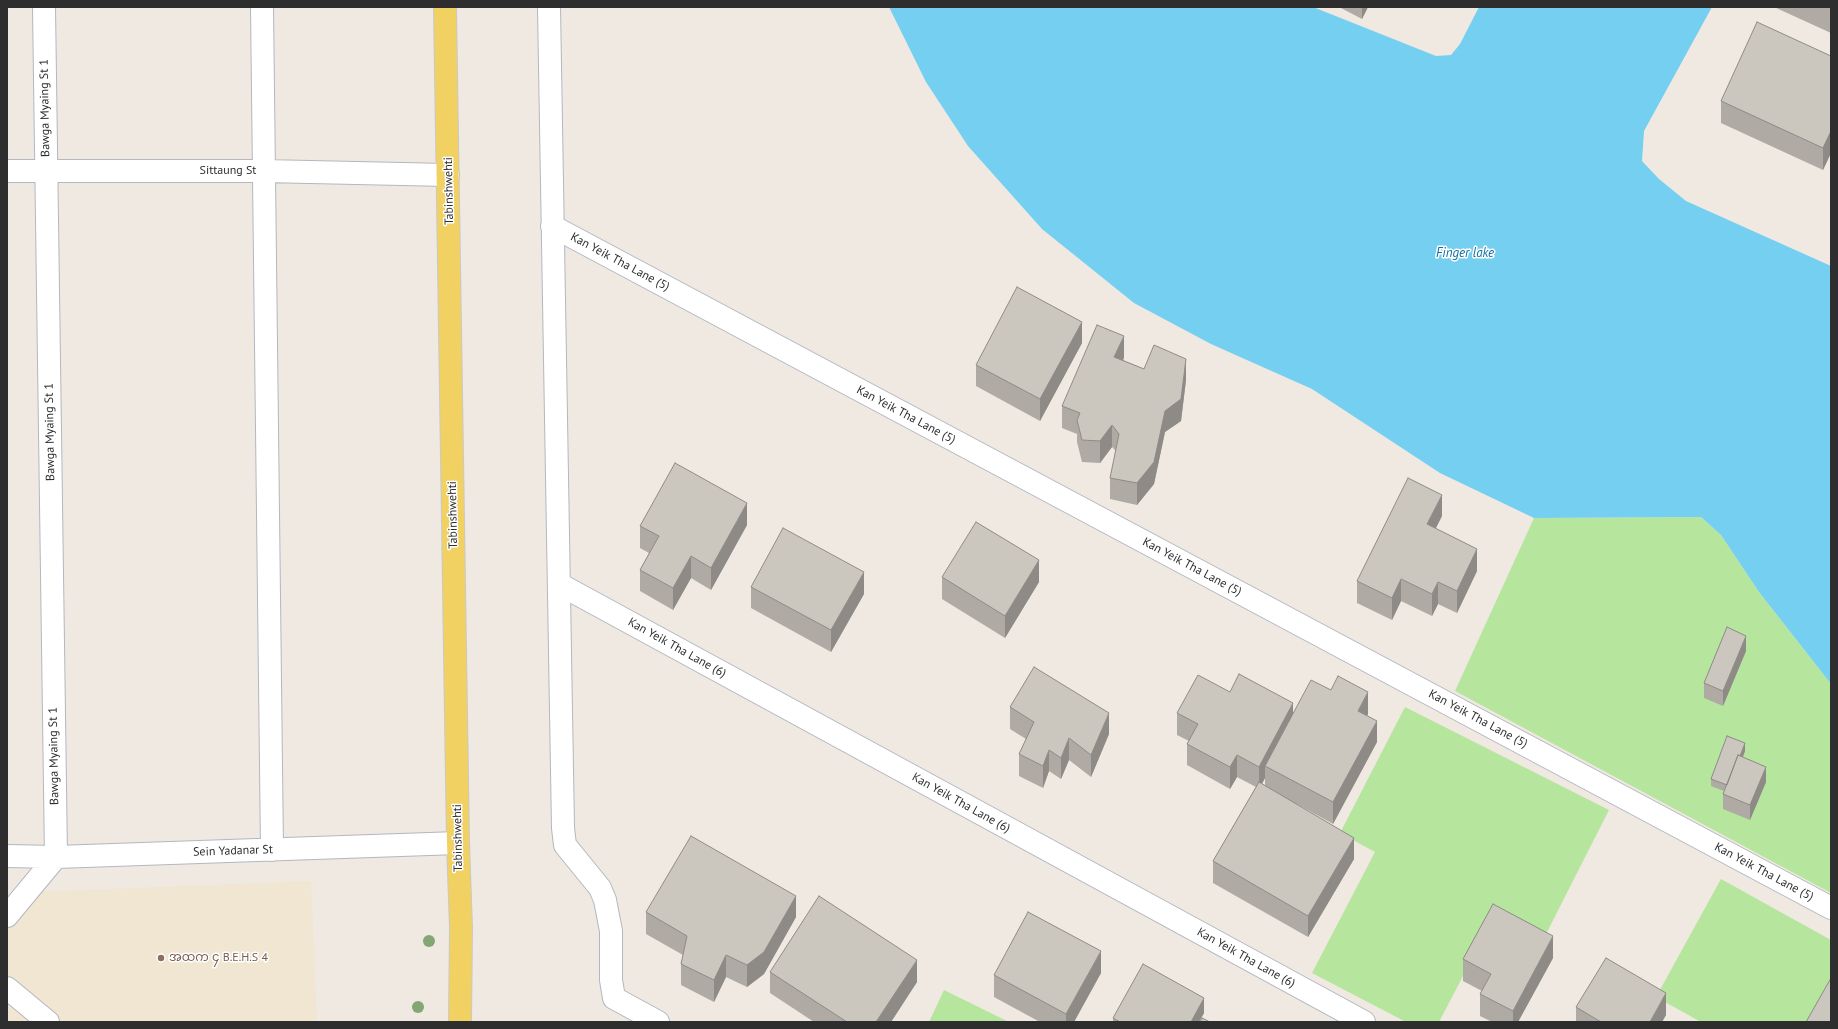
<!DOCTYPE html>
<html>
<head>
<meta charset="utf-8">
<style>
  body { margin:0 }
  #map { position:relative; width:1838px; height:1029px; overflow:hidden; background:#efe9e1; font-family:"PT Sans",sans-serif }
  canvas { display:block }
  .frame { position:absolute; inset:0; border:8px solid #2e2e2e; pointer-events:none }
</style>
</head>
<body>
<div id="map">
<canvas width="1838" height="1029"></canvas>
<div class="frame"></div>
</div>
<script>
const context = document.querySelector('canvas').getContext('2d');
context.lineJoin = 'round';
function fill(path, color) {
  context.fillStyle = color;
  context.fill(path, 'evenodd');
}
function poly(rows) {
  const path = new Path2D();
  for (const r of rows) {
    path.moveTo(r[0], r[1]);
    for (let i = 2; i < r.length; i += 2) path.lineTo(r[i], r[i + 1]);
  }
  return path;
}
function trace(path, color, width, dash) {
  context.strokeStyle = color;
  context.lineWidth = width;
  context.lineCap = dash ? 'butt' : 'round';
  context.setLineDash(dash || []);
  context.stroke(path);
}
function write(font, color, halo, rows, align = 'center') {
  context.font = font + ' "PT Sans","Noto Sans Myanmar",sans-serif';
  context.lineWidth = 3;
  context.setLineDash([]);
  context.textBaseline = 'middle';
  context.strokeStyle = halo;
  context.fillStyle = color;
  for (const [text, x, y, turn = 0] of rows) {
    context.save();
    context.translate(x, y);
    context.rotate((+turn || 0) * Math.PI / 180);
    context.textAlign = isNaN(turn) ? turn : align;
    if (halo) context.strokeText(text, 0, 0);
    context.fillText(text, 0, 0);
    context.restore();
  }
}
fill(poly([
  [311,881,317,1022,7,1022,7,893]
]), '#f0e6d1');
fill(poly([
  [1701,517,1721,535,1759,592,1831,684,1831,893,1455,691,1534,518],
  [1405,707,1609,810,1544,938,1496,913,1439,1022,1406,1022,1312,973,1375,852,1340,833],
  [1721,879,1831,940,1831,980,1808,1022,1701,1022,1656,997],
  [944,990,1009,1022,929,1022]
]), '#b6e59e');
fill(poly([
  [889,7,1313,7,1436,56,1451,55,1460,44,1479,7,1712,7,1644,131,1642,161,1659,179,1686,201,1831,266,1831,684,1759,592,1721,535,1701,517,1534,518,1440,473,1312,389,1211,344,1134,303,1042,229,968,146,926,82]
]), '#75cff0');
const minor = poly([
  [262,7,272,850],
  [549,7,563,828,565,845,600,888,605,900,611,931,611,980,614,998,658,1022],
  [7,171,264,171,448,175],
  [552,226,1831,908],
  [559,584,1364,1022],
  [7,856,56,857,458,843],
  [7,916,56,857,44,7],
  [7,988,48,1022]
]);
const major = poly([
  [445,7,458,843,461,928,460,1022]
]);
trace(minor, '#b4b7c1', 24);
trace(major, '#c9c9c9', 24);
trace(minor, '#fff', 22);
trace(major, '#f2d163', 22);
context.fillStyle = '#84a574';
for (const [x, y] of [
  [429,941],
  [418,1007]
]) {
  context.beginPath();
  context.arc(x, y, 6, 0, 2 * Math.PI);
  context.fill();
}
fill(poly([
  [1339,7,1368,7,1362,19],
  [1774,7,1831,7,1831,33],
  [1831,56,1831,153,1823,170,1721,123,1721,101],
  [1082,343,1040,421,976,386,976,365],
  [1124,358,1123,360,1144,369,1186,380,1181,421,1165,432,1154,484,1137,505,1110,499,1110,478,1116,451,1112,447,1100,463,1082,462,1077,442,1077,434,1062,428,1062,406],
  [1442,516,1435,529,1477,571,1457,613,1438,604,1432,616,1401,601,1392,620,1357,603,1357,581],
  [747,525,711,590,691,578,673,610,640,591,640,570,649,553,640,548,640,526],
  [942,577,1039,582,1005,638,942,599],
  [751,587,864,594,831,652,751,608],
  [1746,651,1723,706,1704,698,1704,683],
  [1230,692,1293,714,1368,714,1367,716,1377,742,1333,824,1297,804,1354,859,1308,937,1213,883,1213,861,1256,787,1237,777,1230,789,1187,765,1187,744,1189,741,1177,735,1177,713],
  [1265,778,1265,786,1262,784],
  [1010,707,1109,734,1091,777,1069,760,1061,779,1049,771,1043,788,1019,776,1019,754,1026,739,1010,729],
  [1745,751,1743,757,1766,782,1750,820,1723,809,1723,794,1724,791,1711,786,1711,779],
  [646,912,796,917,764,974,747,987,726,977,714,1002,681,985,681,964,683,955,646,934],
  [1553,958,1518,1022,1492,1022,1480,1016,1480,994,1482,991,1463,981,1463,959],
  [770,972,917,982,891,1022,814,1022,770,993],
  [1101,973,1074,1022,1040,1022,994,997,994,975],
  [1576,1007,1666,1015,1662,1022,1576,1022],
  [1204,1013,1199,1022,1113,1022,1113,1018]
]), '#afaba4');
fill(poly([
  [1362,7,1368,7,1362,19],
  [1831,131,1831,153,1823,170,1823,148],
  [1082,322,1082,343,1040,421,1040,399],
  [1124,336,1124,358,1114,378,1114,357],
  [1186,359,1186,380,1181,421,1165,432,1154,484,1137,505,1137,483],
  [1112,425,1112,447,1100,463,1100,441],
  [1442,495,1442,516,1427,546,1427,524],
  [747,503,747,525,711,590,711,568],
  [1477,549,1477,571,1457,613,1457,591],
  [691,556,691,578,673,610,673,588],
  [1039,560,1039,582,1005,638,1005,616],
  [864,572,864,594,831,652,831,630],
  [1401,579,1401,601,1392,620,1392,598],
  [1438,582,1438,604,1432,616,1432,594],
  [1746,636,1746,651,1723,706,1723,691],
  [1368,692,1368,714,1358,733,1358,711],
  [1293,703,1293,725,1265,766,1265,778,1259,789,1259,767],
  [1109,713,1109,734,1091,777,1091,755],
  [1377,721,1377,742,1333,824,1333,802],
  [1069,738,1069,760,1061,779,1061,758],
  [1745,743,1745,751,1729,793,1729,785],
  [1049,750,1049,771,1043,788,1043,766],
  [1237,755,1237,777,1230,789,1230,767],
  [1766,767,1766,782,1750,820,1750,805],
  [1354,838,1354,859,1308,937,1308,916],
  [796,896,796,917,764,974,747,987,747,965],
  [1553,936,1553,958,1518,1022,1513,1022,1513,1011],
  [1101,951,1101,973,1074,1022,1066,1022,1066,1014],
  [726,955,726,977,714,1002,714,980],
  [917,960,917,982,891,1022,876,1022],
  [1666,993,1666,1015,1662,1022,1650,1022],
  [1204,998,1204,1013,1199,1022,1191,1022]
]), '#8e8b86');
const building = poly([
  [1757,22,1831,56,1831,131,1823,148,1721,101,1757,22],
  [1017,287,1082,322,1040,399,976,365,1017,287],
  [1097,325,1124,336,1114,357,1144,369,1154,345,1186,359,1181,399,1165,411,1154,462,1137,483,1110,478,1119,434,1112,425,1100,441,1082,440,1077,420,1080,413,1062,406,1097,325],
  [675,463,747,503,711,568,691,556,673,588,640,570,659,536,640,526,675,463],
  [1408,478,1442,495,1427,524,1477,549,1457,591,1438,582,1432,594,1401,579,1392,598,1357,581,1408,478],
  [976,522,1039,560,1005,616,942,577,976,522],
  [783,528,864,572,831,630,751,587,783,528],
  [1727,627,1746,636,1723,691,1704,683,1727,627],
  [1034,667,1109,713,1091,755,1069,738,1061,758,1049,750,1043,766,1019,754,1034,722,1010,707,1034,667],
  [1239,674,1293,703,1259,767,1237,755,1230,767,1187,744,1198,724,1177,713,1198,675,1230,692,1239,674],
  [1338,676,1368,692,1358,711,1377,721,1333,802,1265,766,1311,680,1331,690,1338,676],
  [1727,736,1745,743,1740,756,1738,755,1727,785,1711,779,1727,736],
  [1738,755,1766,767,1750,805,1723,794,1738,755],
  [1259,782,1354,838,1308,916,1213,861,1259,782],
  [691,836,796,896,764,952,747,965,726,955,714,980,681,964,687,936,646,912,691,836],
  [819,896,917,960,876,1022,847,1022,770,972,819,896],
  [1493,904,1553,936,1513,1011,1480,994,1491,974,1463,959,1493,904],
  [1028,912,1101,951,1066,1014,994,975,1028,912],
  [1606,958,1666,993,1650,1022,1601,1022,1576,1007,1606,958],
  [1143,964,1204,998,1191,1022,1120,1022,1113,1018,1143,964],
  [1831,978,1831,1022,1806,1022,1831,978],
  [1202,1018,1210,1022,1200,1022,1202,1018]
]);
fill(building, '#cbc7bf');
trace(building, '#8e8b86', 1);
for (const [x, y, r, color] of [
  [161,958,4,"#8d6e63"]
]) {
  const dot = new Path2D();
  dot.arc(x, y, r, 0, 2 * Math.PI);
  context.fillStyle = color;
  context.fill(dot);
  trace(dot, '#fff', 1.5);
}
write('12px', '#2e2e2e', '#fff', [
  ["Bawga Myaing St 1",45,108,-91],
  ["Sittaung St",228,171],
  ["Tabinshwehti",449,191,-91],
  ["Kan Yeik Tha Lane (5)",620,262,28],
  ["Kan Yeik Tha Lane (5)",906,415,28],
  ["Bawga Myaing St 1",50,432,-91],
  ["Tabinshwehti",453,515,-91],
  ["Kan Yeik Tha Lane (5)",1192,567,28],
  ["Kan Yeik Tha Lane (6)",677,648,29],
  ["Kan Yeik Tha Lane (5)",1478,719,28],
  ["Bawga Myaing St 1",54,756,-91],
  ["Kan Yeik Tha Lane (6)",961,803,29],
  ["Tabinshwehti",458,838,-91],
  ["Sein Yadanar St",233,851,-2],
  ["Kan Yeik Tha Lane (5)",1764,872,28],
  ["Kan Yeik Tha Lane (6)",1246,958,29]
]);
write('12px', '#785e54', '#fff', [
  ["အထက ၄ B.E.H.S 4",169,958]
], 'left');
write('italic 13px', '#0d6fa3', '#fff', [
  ["Finger lake",1465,253]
]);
</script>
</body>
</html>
